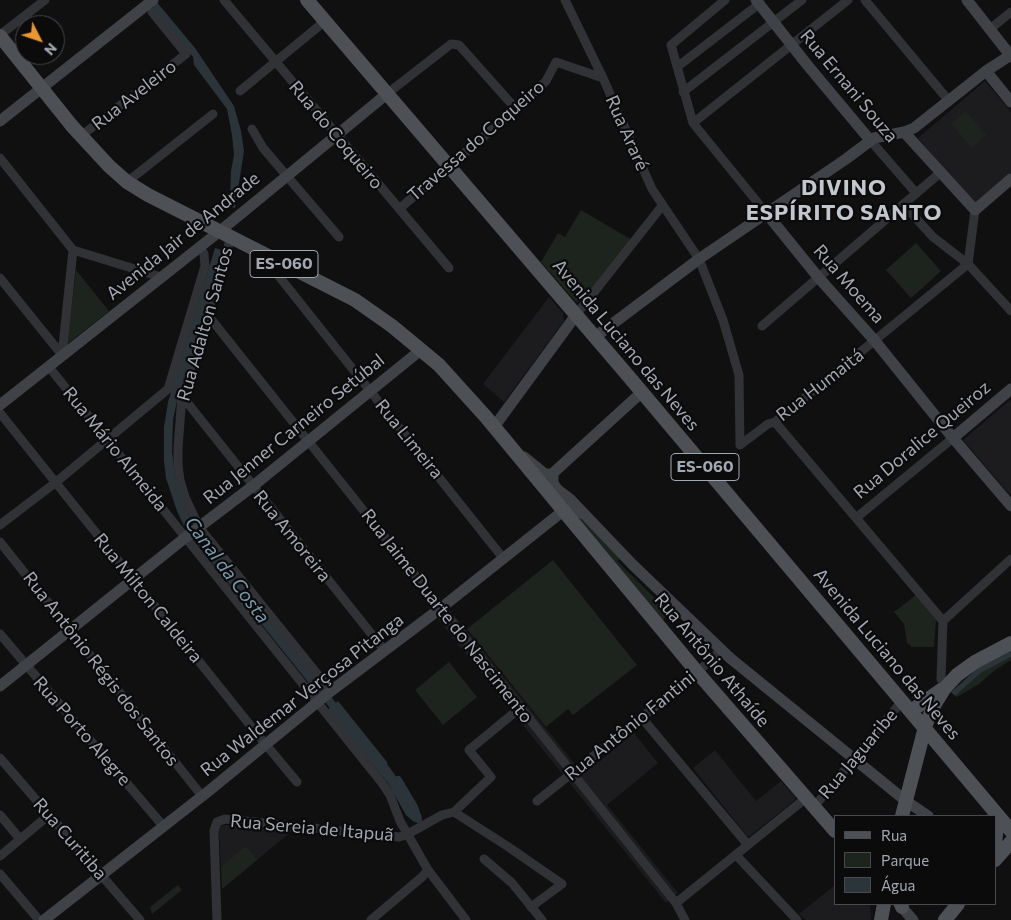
<!DOCTYPE html>
<html>
<head>
<meta charset="utf-8">
<style>
  body { margin:0 }
  #map { position:relative; width:1011px; height:920px; overflow:hidden; background:#101011; font-family:Commissioner,sans-serif }
  canvas { display:block }
  .legend { position:absolute; left:834px; top:815px; width:162px; height:90px; box-sizing:border-box; background:#0b0b0c; border:1px solid #474a4e; margin:0; padding:6px 9px; list-style:none; font-size:15px; color:#a2a8b2 }
  .legend li { display:flex; align-items:center; gap:10px; height:25px }
  .legend b { width:25px; border:1px solid #474a4e }
  .north { position:absolute; left:15px; top:15px; width:50px; height:50px; box-sizing:border-box; background:#0b0b0c; border:1px solid #474a4e; border-radius:50%; rotate:131deg; font-size:14px; font-weight:700; line-height:20px; text-align:center; color:#a2a8b2 }
  .north::after { content:''; display:block; margin:auto; width:18px; height:22px; background:#ea972f; clip-path:polygon(50% 0,100% 100%,50% 72%,0 100%) }
</style>
</head>
<body>
<div id="map">
<canvas width="1011" height="920"></canvas>
<ul class="legend">
<li><b style="height:6px;background:#4d5055"></b>Rua</li>
<li><b style="height:14px;background:#1c241d"></b>Parque</li>
<li><b style="height:14px;background:#2a3439"></b>Água</li>
</ul>
<div class="north">N</div>
</div>
<script>
const context = document.querySelector('canvas').getContext('2d');
context.lineJoin = 'round';
function fill(path, color) {
  context.fillStyle = color;
  context.fill(path, 'evenodd');
}
function poly(rows) {
  const path = new Path2D();
  for (const r of rows) {
    path.moveTo(r[0], r[1]);
    for (let i = 2; i < r.length; i += 2) path.lineTo(r[i], r[i + 1]);
  }
  return path;
}
function trace(path, color, width, dash) {
  context.strokeStyle = color;
  context.lineWidth = width;
  context.lineCap = dash ? 'butt' : 'round';
  context.setLineDash(dash || []);
  context.stroke(path);
}
function write(font, color, halo, rows, align = 'center') {
  context.font = font + ' Commissioner,sans-serif';
  context.lineWidth = 4.5;
  context.setLineDash([]);
  context.textBaseline = 'middle';
  context.strokeStyle = halo;
  context.fillStyle = color;
  for (const [text, x, y, turn = 0] of rows) {
    context.save();
    context.translate(x, y);
    context.rotate((+turn || 0) * Math.PI / 180);
    context.textAlign = isNaN(turn) ? turn : align;
    if (halo) context.strokeText(text, 0, 0);
    context.fillText(text, 0, 0);
    context.restore();
  }
}
fill(poly([
  [985,81,1011,112,1011,173,974,205,918,138],
  [549,297,563,313,564,321,504,402,483,384],
  [1011,399,1011,496,963,440],
  [448,608,583,774,634,733,658,763,607,805,678,893,666,903,437,618],
  [715,750,756,801,781,781,795,797,795,800,750,836,747,836,693,768],
  [225,825,292,831,222,889,219,830,221,826],
  [835,885,835,904,870,904,871,920,806,920,799,914]
]), '#1c1c1e');
fill(poly([
  [966,111,986,135,972,148,951,123],
  [581,210,632,240,583,301,576,302,541,262,558,233,565,237],
  [916,243,941,271,911,298,886,270],
  [76,270,109,311,67,344],
  [576,515,580,517,622,559,617,561,669,612,663,620],
  [553,560,637,665,573,715,568,709,546,727,467,629],
  [916,595,936,620,934,647,912,647,907,643,904,624,894,612],
  [1011,657,1011,660,994,671,979,684,957,697,955,696,981,673],
  [449,662,477,697,443,725,415,690],
  [245,847,247,847,257,860,222,889,221,867],
  [178,885,182,890,152,914,150,907]
]), '#1c241d');
fill(poly([
  [147,0,155,0,195,48,234,106,241,131,244,151,235,208,229,206,230,202,231,171,234,155,232,135,227,109,194,65,193,57],
  [215,248,222,250,220,260,178,396,173,420,172,452,175,476,182,500,192,522,184,526,177,511,166,478,164,461,164,427,168,402],
  [201,534,324,686,323,690,316,696,308,687,308,682,194,540],
  [1011,651,1011,657,981,673,955,696,951,692,978,668],
  [338,701,387,762,387,764,403,786,402,790,407,800,422,816,414,822,406,815,388,783,327,710]
]), '#2a3439');
trace(poly([
  [323,693,339,713],
  [398,780,414,807,418,819]
]), '#2a3439', 8);
trace(poly([
  [224,0,449,268],
  [565,0,603,78,652,189,699,259,723,320,739,375,740,445],
  [725,0,671,45,693,123,767,214],
  [865,0,949,101],
  [990,29,1011,12],
  [0,35,45,0],
  [677,67,759,4],
  [240,91,325,21],
  [683,92,802,0],
  [388,93,451,44,459,45,516,109],
  [693,123,848,0],
  [252,129,263,148,339,237],
  [81,136,186,54,152,12],
  [870,140,916,193],
  [0,158,73,250,161,277],
  [127,182,213,114],
  [903,204,933,237,968,264,1011,311],
  [399,209,516,109,546,81,556,62,603,78],
  [231,237,182,396,178,448,178,465,180,480,185,497,199,527,331,691],
  [262,255,503,558],
  [968,264,975,210],
  [0,278,62,355],
  [207,314,676,903,685,920],
  [576,315,662,206],
  [762,326,941,172],
  [62,355,73,250],
  [49,367,382,783,390,795,400,821,428,870,466,920],
  [182,396,385,651],
  [0,413,262,740,297,782],
  [775,422,943,621,941,679,945,687],
  [740,445,768,424,775,422,968,264],
  [856,518,953,438],
  [0,525,55,483,168,389,205,266,204,254,200,247],
  [0,542,202,796],
  [943,621,1011,559],
  [0,634,164,827],
  [642,718,748,845],
  [0,758,140,920],
  [537,801,691,678,721,650],
  [814,807,902,701],
  [454,812,491,777,469,750,520,708],
  [0,815,20,839],
  [736,855,797,920],
  [0,856,49,815],
  [484,859,512,883,542,920],
  [0,874,39,920],
  [676,903,806,798],
  [217,920,214,831,217,822,225,819,399,837,406,835,442,815,454,812,507,846,562,884,531,907],
  [371,920,422,877,428,870]
]), '#313236', 9);
trace(poly([
  [756,0,809,67,870,140],
  [967,0,1010,55],
  [986,71,1011,102],
  [0,121,153,0],
  [904,132,975,210,1011,179],
  [767,214,818,277,875,341,953,438,1011,506],
  [595,337,699,259,846,159,874,138,904,132,914,128,986,71,1011,55],
  [0,405,220,231,388,93],
  [494,427,576,315],
  [953,438,1011,389],
  [524,457,545,474,552,474,642,392],
  [553,473,553,483,557,489,570,499,633,565,730,658,906,801,928,816],
  [0,686,186,537,253,486,422,349],
  [899,904,913,920],
  [44,920,210,790,331,691,441,608,563,511,573,508,583,514]
]), '#3f4246', 11);
trace(poly([
  [307,0,630,378,1011,831],
  [0,36,72,126,109,166,127,182,148,195,355,300,392,326,439,365,486,417,697,672,835,831],
  [911,711,941,690],
  [994,811,997,823,995,844],
  [902,816,925,727,933,707,944,689,957,675,975,662,1011,643],
  [995,860,1011,842],
  [901,904,902,907],
  [881,920,884,904],
  [945,920,958,904]
]), '#4d5055', 14);
for (const [x, y, w] of [
  [284,264,68],
  [705,467,68]
]) {
  const box = new Path2D();
  box.roundRect(x - w / 2, y - 13.5, w, 27, 4);
  context.fillStyle = '#0b0b0c';
  context.fill(box);
  trace(box, '#a2a8b2', 1);
}
write('bold 16px', '#a2a8b2', null, [
  ["ES-060",284,264],
  ["ES-060",705,467]
]);
write('18px', '#a2a8b2', '#0b0b0c', [
  ["Rua Ernani Souza",849,86,50],
  ["Rua Aveleiro",134,95,-38],
  ["Rua Araré",627,133,66],
  ["Rua do Coqueiro",336,135,50],
  ["Travessa do Coqueiro",476,141,-41],
  ["Avenida Jair de Andrade",183,236,-39],
  ["Rua Moema",849,284,49],
  ["Rua Adalton Santos",205,324,-74],
  ["Avenida Luciano das Neves",626,345,50],
  ["Rua Humaitá",820,385,-38],
  ["Rua Jenner Carneiro Setúbal",294,429,-39],
  ["Rua Limeira",409,439,51],
  ["Rua Doralice Queiroz",922,440,-40],
  ["Rua Mário Almeida",115,449,51],
  ["Rua Amoreira",292,536,51],
  ["Rua Milton Caldeira",148,598,51],
  ["Rua Jaime Duarte do Nascimento",447,616,52],
  ["Avenida Luciano das Neves",887,654,50],
  ["Rua Antônio Athaíde",712,660,50],
  ["Rua Antônio Régis dos Santos",101,669,52],
  ["Rua Waldemar Verçosa Pitanga",302,695,-38],
  ["Rua Antônio Fantini",630,726,-39],
  ["Rua Porto Alegre",82,731,49],
  ["Rua Jaguaribe",858,754,-50],
  ["Rua Sereia de Itapuã",312,828,5],
  ["Rua Curitiba",70,839,49]
]);
write('italic 19px', '#799aac', '#0b0b0c', [
  ["Canal da Costa",227,570,53]
]);
context.letterSpacing = '1px';
write('bold 22px', '#c2c7ce', '#0b0b0c', [
  ["DIVINO",844,188],
  ["ESPÍRITO SANTO",844,213]
]);
context.letterSpacing = '0px';
</script>
</body>
</html>
